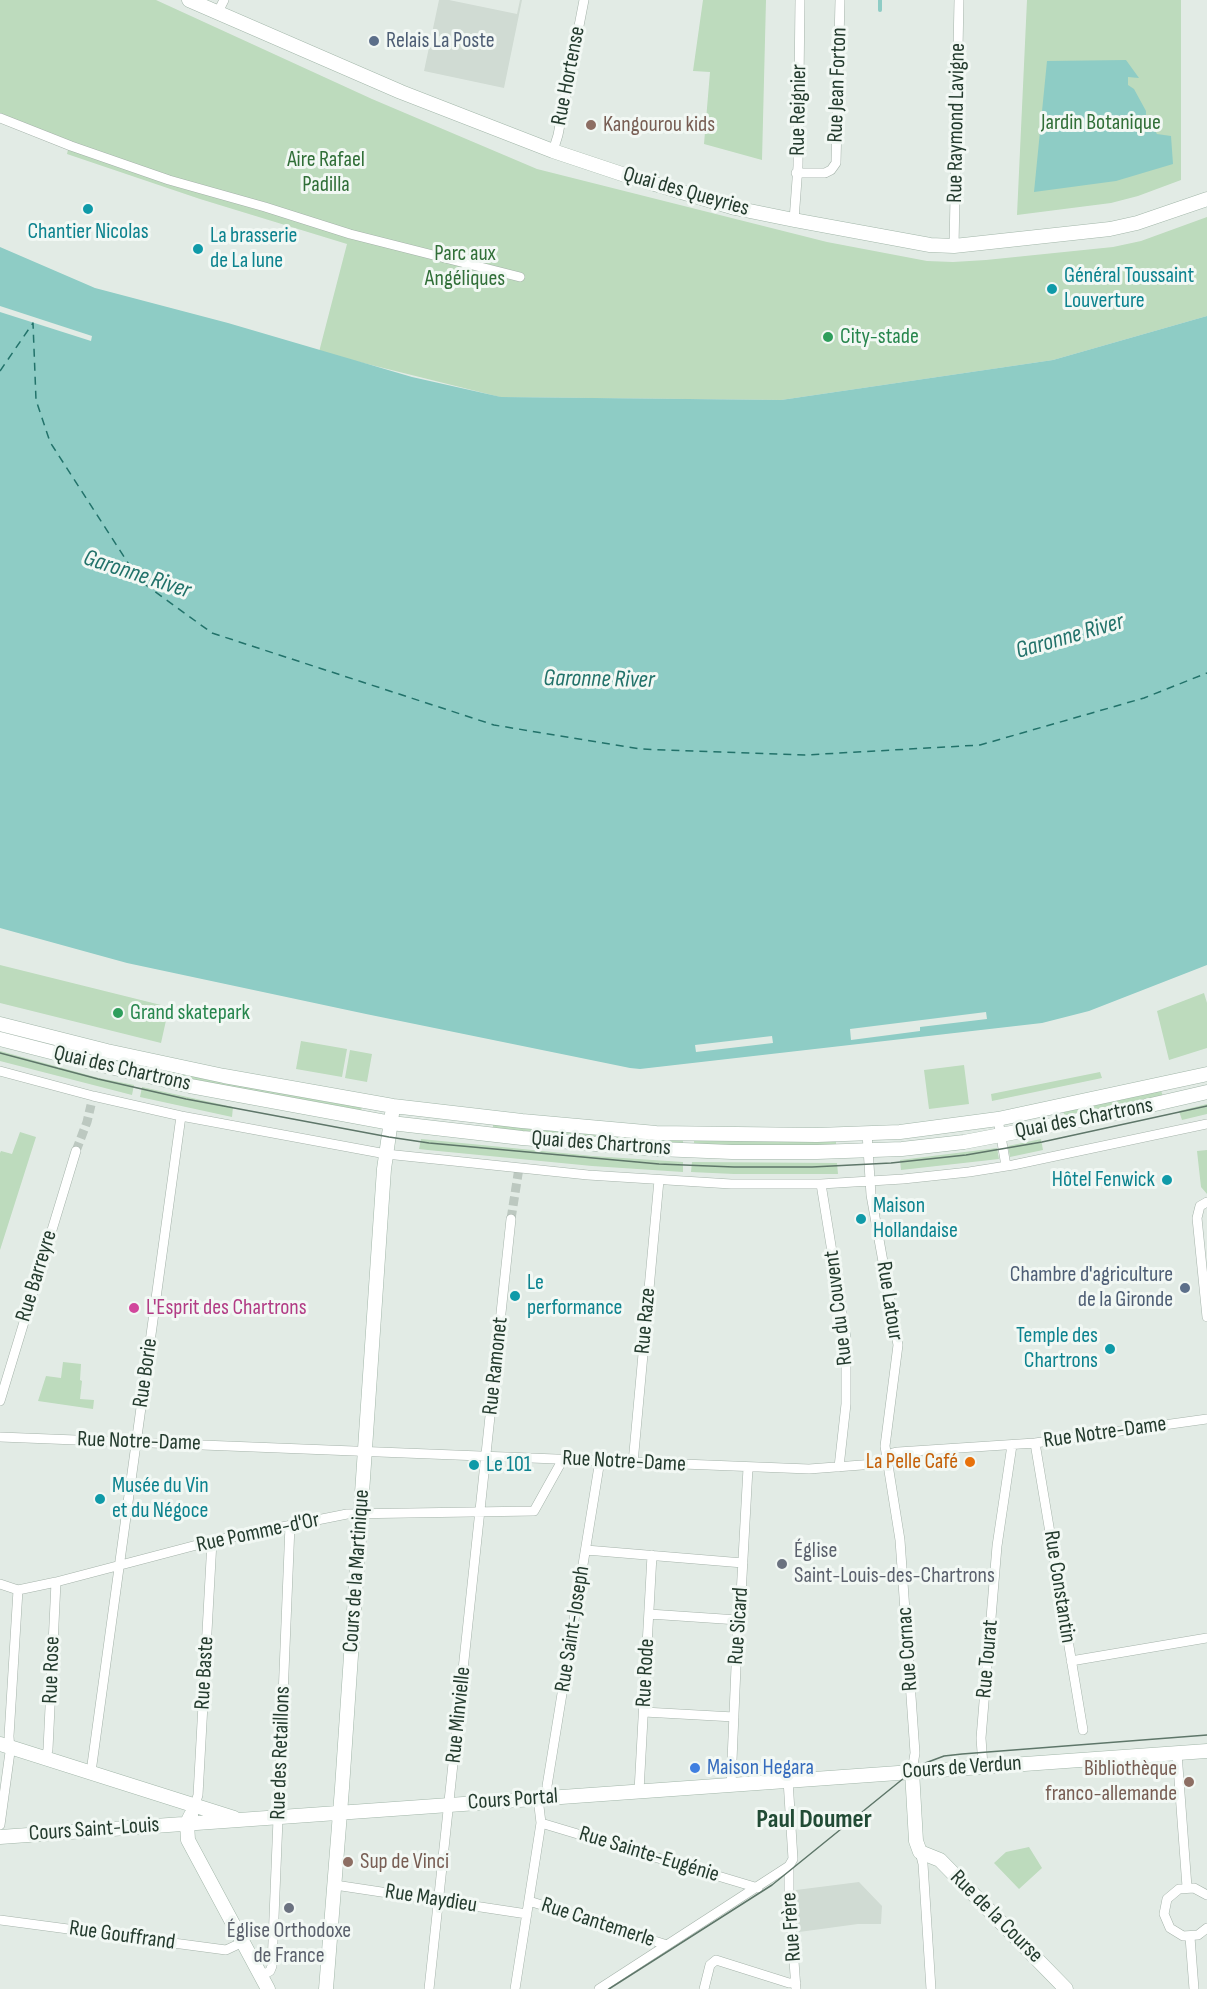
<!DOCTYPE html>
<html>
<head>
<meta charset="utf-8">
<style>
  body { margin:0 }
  canvas { display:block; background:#e2ebe5 }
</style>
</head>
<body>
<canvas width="1207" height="1989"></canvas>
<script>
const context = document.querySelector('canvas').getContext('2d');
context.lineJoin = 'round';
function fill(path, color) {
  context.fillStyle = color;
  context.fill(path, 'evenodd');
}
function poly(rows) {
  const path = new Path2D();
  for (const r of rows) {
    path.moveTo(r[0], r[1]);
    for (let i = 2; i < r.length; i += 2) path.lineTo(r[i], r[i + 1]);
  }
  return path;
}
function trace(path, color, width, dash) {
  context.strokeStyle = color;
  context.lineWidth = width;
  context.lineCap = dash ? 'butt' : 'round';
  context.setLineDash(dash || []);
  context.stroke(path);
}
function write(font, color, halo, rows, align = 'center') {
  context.font = font + ' "Sofia Sans Condensed",sans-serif';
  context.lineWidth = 6;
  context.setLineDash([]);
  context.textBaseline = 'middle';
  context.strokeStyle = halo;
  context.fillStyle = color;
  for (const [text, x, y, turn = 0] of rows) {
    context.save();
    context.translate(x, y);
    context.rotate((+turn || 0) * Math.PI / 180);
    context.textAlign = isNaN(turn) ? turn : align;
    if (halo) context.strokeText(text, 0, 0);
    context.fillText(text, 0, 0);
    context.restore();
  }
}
fill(poly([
  [439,0,449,0,517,14,520,0,522,0,504,88,424,71],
  [859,1882,882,1906,881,1924,858,1924,799,1932,796,1890]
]), '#d0dbd3');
fill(poly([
  [0,0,156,0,372,99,537,169,827,242,927,261,953,262,986,260,1113,247,1141,241,1207,217,1207,316,1053,360,781,400,500,397,319,352,347,244,200,199,67,154,70,141,0,113],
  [703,0,766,0,762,160,704,144,710,72,693,71],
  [1027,0,1181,0,1181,180,1138,196,1111,203,1017,215],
  [0,965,169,1007,161,1043,0,1003],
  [1204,993,1207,1003,1207,1048,1169,1060,1157,1011],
  [301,1041,347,1049,342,1077,296,1069],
  [350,1050,372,1054,367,1082,345,1078],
  [0,1051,99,1078,134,1085,132,1095,0,1061],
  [964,1065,969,1104,929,1109,924,1070],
  [146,1066,223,1082,362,1106,361,1112,146,1071],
  [1100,1072,1102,1078,992,1101,991,1094],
  [142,1087,233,1107,232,1117,140,1097],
  [1161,1091,1163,1096,1065,1116,1063,1111],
  [1207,1104,1207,1114,1182,1120,1179,1111],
  [493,1124,683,1139,683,1145,493,1130],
  [20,1132,36,1137,0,1250,0,1153,1,1151,12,1154],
  [421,1139,593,1156,683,1162,683,1172,592,1166,428,1150,419,1149],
  [1041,1139,1043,1150,1010,1157,1008,1146],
  [694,1140,836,1141,836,1146,694,1145],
  [997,1148,999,1159,901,1170,900,1160],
  [1207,1150,1207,1194,1201,1187,1197,1151],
  [692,1162,837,1163,838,1174,734,1174,691,1172],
  [63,1362,81,1364,80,1380,82,1381,80,1399,94,1400,93,1409,38,1401,46,1376,61,1378],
  [1029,1847,1042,1868,1019,1889,994,1863,1006,1852]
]), '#bddbbd');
fill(poly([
  [1126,60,1139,78,1128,77,1128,85,1134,89,1146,111,1146,115,1157,134,1171,136,1173,164,1116,181,1034,192,1047,61],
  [0,247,95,288,228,323,412,377,501,397,781,400,1053,360,1207,316,1207,965,1089,1011,1042,1023,640,1069,630,1068,366,1014,127,963,0,928]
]), '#8eccc5');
fill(poly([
  [0,306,92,336,91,341,0,312],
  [986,1012,987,1019,920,1027,920,1031,851,1040,850,1029],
  [772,1036,773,1043,696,1052,695,1045]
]), '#e2ebe5');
trace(poly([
  [880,10,880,0]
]), '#8eccc5', 4);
trace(poly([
  [0,371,33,323,36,400,50,442,139,580,212,633,494,725,640,749,805,755,980,745,1144,698,1207,673]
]), '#22726a', 1.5, [8, 6]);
trace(poly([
  [76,1151,87,1122,91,1105],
  [511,1219,519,1168]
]), '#bcc8c0', 9, [9, 4.5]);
const street = poly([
  [218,12,224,0],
  [0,118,71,146,169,180,265,207,350,234,520,277],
  [553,151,558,135,584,0],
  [796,173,825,173,831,170,836,163,840,0],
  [794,220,798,166,800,0],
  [954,246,959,0],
  [0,1071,93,1096,181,1116,386,1154,588,1175,731,1184,821,1184,903,1179,969,1172,1013,1165,1207,1124],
  [998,1119,1006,1166],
  [867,1133,871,1195,898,1345,885,1446,900,1540,915,1753,912,1771],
  [821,1184,846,1338,846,1404,839,1467],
  [1207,1202,1200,1206,1197,1218,1207,1317],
  [0,1401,76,1151],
  [0,1437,809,1469,875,1464,893,1453,898,1452,1035,1443,1207,1419],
  [1035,1443,1083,1730],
  [633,1463,659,1180],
  [586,1550,743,1563],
  [0,1584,18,1590,56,1582,212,1541,347,1514,534,1511,563,1459],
  [649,1614,738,1620],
  [1071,1661,1207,1638],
  [644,1712,734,1717],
  [1177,1753,1187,1887],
  [46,1758,48,1749,56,1582],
  [983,1766,981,1738,997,1546,1012,1445],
  [91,1772,181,1116],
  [788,1780,793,1859,789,1866,789,1891,796,1989],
  [731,1784,738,1620,740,1613,748,1468],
  [639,1791,652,1555],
  [548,1797,547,1786,600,1460],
  [195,1805,198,1795,212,1541],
  [541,1823,758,1888],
  [0,1825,10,1752,9,1736,18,1590],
  [920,1852,923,1864,931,1989],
  [335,1885,527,1914],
  [1207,1895,1194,1888,1179,1889,1167,1899,1164,1914,1170,1928,1183,1936,1198,1935,1207,1928],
  [529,1901,667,1945],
  [0,1920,226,1950,243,1942],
  [1190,1937,1194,1989],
  [261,1976,270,1971,272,1966,290,1525],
  [429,1989,511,1219],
  [515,1989,541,1823,538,1798],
  [599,1989,789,1866],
  [704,1989,710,1965,716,1960,789,1983,796,1983]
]);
const secondary = poly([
  [189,0,401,92,553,151,628,176,735,208,794,220,930,245,954,246,1110,229,1137,223,1207,199],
  [0,1024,107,1051,224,1076,393,1106,522,1121,656,1133,817,1135,900,1132,998,1119,1207,1074],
  [0,1039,102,1065,190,1086,391,1123,522,1138,658,1149,732,1152,817,1152,902,1149,964,1142,1116,1113,1207,1092],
  [0,1744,234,1818],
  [912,1771,916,1841,920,1852,940,1860,1066,1989],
  [191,1815,187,1823,188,1840,268,1989],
  [0,1837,1207,1751],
  [326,1989,342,1788,384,1169,392,1114]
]);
trace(street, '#a5b3aa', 10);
trace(secondary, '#a2b6a9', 15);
trace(street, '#fff', 9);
trace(secondary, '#fff', 14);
trace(poly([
  [0,1053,98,1079,186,1099,389,1137,429,1143,659,1164,734,1167,812,1167,891,1163,966,1155,1042,1142,1207,1106],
  [609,1989,772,1885,920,1765,944,1756,962,1754,1207,1735]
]), '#5e7669', 1.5);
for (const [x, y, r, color] of [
  [374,41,6,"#5c6f8a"],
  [591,125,6,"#8d6e63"],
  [88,209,6,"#0f9aa8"],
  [198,249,6,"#0f9aa8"],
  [1052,289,6,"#0f9aa8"],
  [828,337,6,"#2e9e5b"],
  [118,1013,6,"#2e9e5b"],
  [1167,1180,6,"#0f9aa8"],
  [861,1219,6,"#0f9aa8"],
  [1185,1288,6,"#5c6f8a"],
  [515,1296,6,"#0f9aa8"],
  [134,1308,6,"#d1479c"],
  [1110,1349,6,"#0f9aa8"],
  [970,1462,6,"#e8710a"],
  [474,1465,6,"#0f9aa8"],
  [100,1499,6,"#0f9aa8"],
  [782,1564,6,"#6b7280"],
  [695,1768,6,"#3f7fe0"],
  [1189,1782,6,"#8d6e63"],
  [348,1862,6,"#8d6e63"],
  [289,1908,6,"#6b7280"]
]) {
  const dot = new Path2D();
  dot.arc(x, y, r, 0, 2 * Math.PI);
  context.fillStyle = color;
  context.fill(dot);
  trace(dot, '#f2f8f4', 2);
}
write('22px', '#4e5e75', '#f2f8f4', [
  ["Relais La Poste",386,41],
  ["Chambre d'agriculture",1173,1275,"right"],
  ["de la Gironde",1173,1300,"right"]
], 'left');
write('22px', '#243b2e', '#f2f8f4', [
  ["Rue Hortense",569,76,-79],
  ["Rue Jean Forton",838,85,-88],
  ["Rue Reignier",799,110,-89],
  ["Rue Raymond Lavigne",957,123,-89],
  ["Quai des Queyries",686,192,16],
  ["Quai des Chartrons",122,1069,13],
  ["Quai des Chartrons",1084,1119,-11],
  ["Quai des Chartrons",601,1144,4],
  ["Rue Barreyre",37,1276,-73],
  ["Rue Latour",889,1301,81],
  ["Rue du Couvent",839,1308,-97],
  ["Rue Raze",646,1321,-85],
  ["Rue Ramonet",496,1366,-84],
  ["Rue Borie",146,1373,-82],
  ["Rue Notre-Dame",1105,1433,-8],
  ["Rue Notre-Dame",139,1442,2],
  ["Rue Notre-Dame",624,1462,3],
  ["Rue Pomme-d'Or",258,1533,-12],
  ["Cours de la Martinique",357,1571,-86],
  ["Rue Constantin",1059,1587,81],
  ["Rue Sicard",739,1626,-86],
  ["Rue Saint-Joseph",573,1629,-81],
  ["Rue Cornac",908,1649,-94],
  ["Rue Tourat",988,1659,-85],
  ["Rue Rose",52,1670,-88],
  ["Rue Baste",205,1673,-87],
  ["Rue Rode",646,1673,-87],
  ["Rue Minvielle",459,1715,-84],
  ["Rue des Retaillons",281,1753,-88],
  ["Cours de Verdun",962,1768,-4],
  ["Cours Portal",513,1800,-4],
  ["Cours Saint-Louis",94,1830,-4],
  ["Rue Sainte-Eugénie",649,1855,17],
  ["Rue Maydieu",431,1899,9],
  ["Rue de la Course",996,1917,45],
  ["Rue Cantemerle",598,1923,18],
  ["Rue Frère",792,1927,-94],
  ["Rue Gouffrand",122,1936,8]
]);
write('22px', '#316f38', '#f2f8f4', [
  ["Jardin Botanique",1101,123],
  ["Aire Rafael",326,160],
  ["Padilla",326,185],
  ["Parc aux",465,254],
  ["Angéliques",465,279]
]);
write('22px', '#785e54', '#f2f8f4', [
  ["Kangourou kids",603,125],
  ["Bibliothèque",1177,1769,"right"],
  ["franco-allemande",1177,1794,"right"],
  ["Sup de Vinci",360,1862]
], 'left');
write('22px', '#0d838f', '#f2f8f4', [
  ["Chantier Nicolas",88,232,"center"],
  ["La brasserie",210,236],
  ["de La lune",210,261],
  ["Général Toussaint",1064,276],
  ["Louverture",1064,301],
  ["Hôtel Fenwick",1155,1180,"right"],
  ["Maison",873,1206],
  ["Hollandaise",873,1231],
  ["Le",527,1283],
  ["performance",527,1308],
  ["Temple des",1098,1336,"right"],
  ["Chartrons",1098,1361,"right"],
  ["Le 101",486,1465],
  ["Musée du Vin",112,1486],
  ["et du Négoce",112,1511]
], 'left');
write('22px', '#27864d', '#f2f8f4', [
  ["City-stade",840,337],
  ["Grand skatepark",130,1013]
], 'left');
write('22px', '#b23c85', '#f2f8f4', [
  ["L'Esprit des Chartrons",146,1308]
], 'left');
write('22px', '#c56008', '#f2f8f4', [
  ["La Pelle Café",958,1462]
], 'right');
write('22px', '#5b616d', '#f2f8f4', [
  ["Église",794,1551],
  ["Saint-Louis-des-Chartrons",794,1576],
  ["Église Orthodoxe",289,1931,"center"],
  ["de France",289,1956,"center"]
], 'left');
write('22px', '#366cbe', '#f2f8f4', [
  ["Maison Hegara",707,1768]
], 'left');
write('italic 24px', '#22726a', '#f2f8f4', [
  ["Garonne River",137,575,18],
  ["Garonne River",1070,637,-16],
  ["Garonne River",599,680,1]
]);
write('bold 26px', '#214b35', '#f2f8f4', [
  ["Paul Doumer",814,1820]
]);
</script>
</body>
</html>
